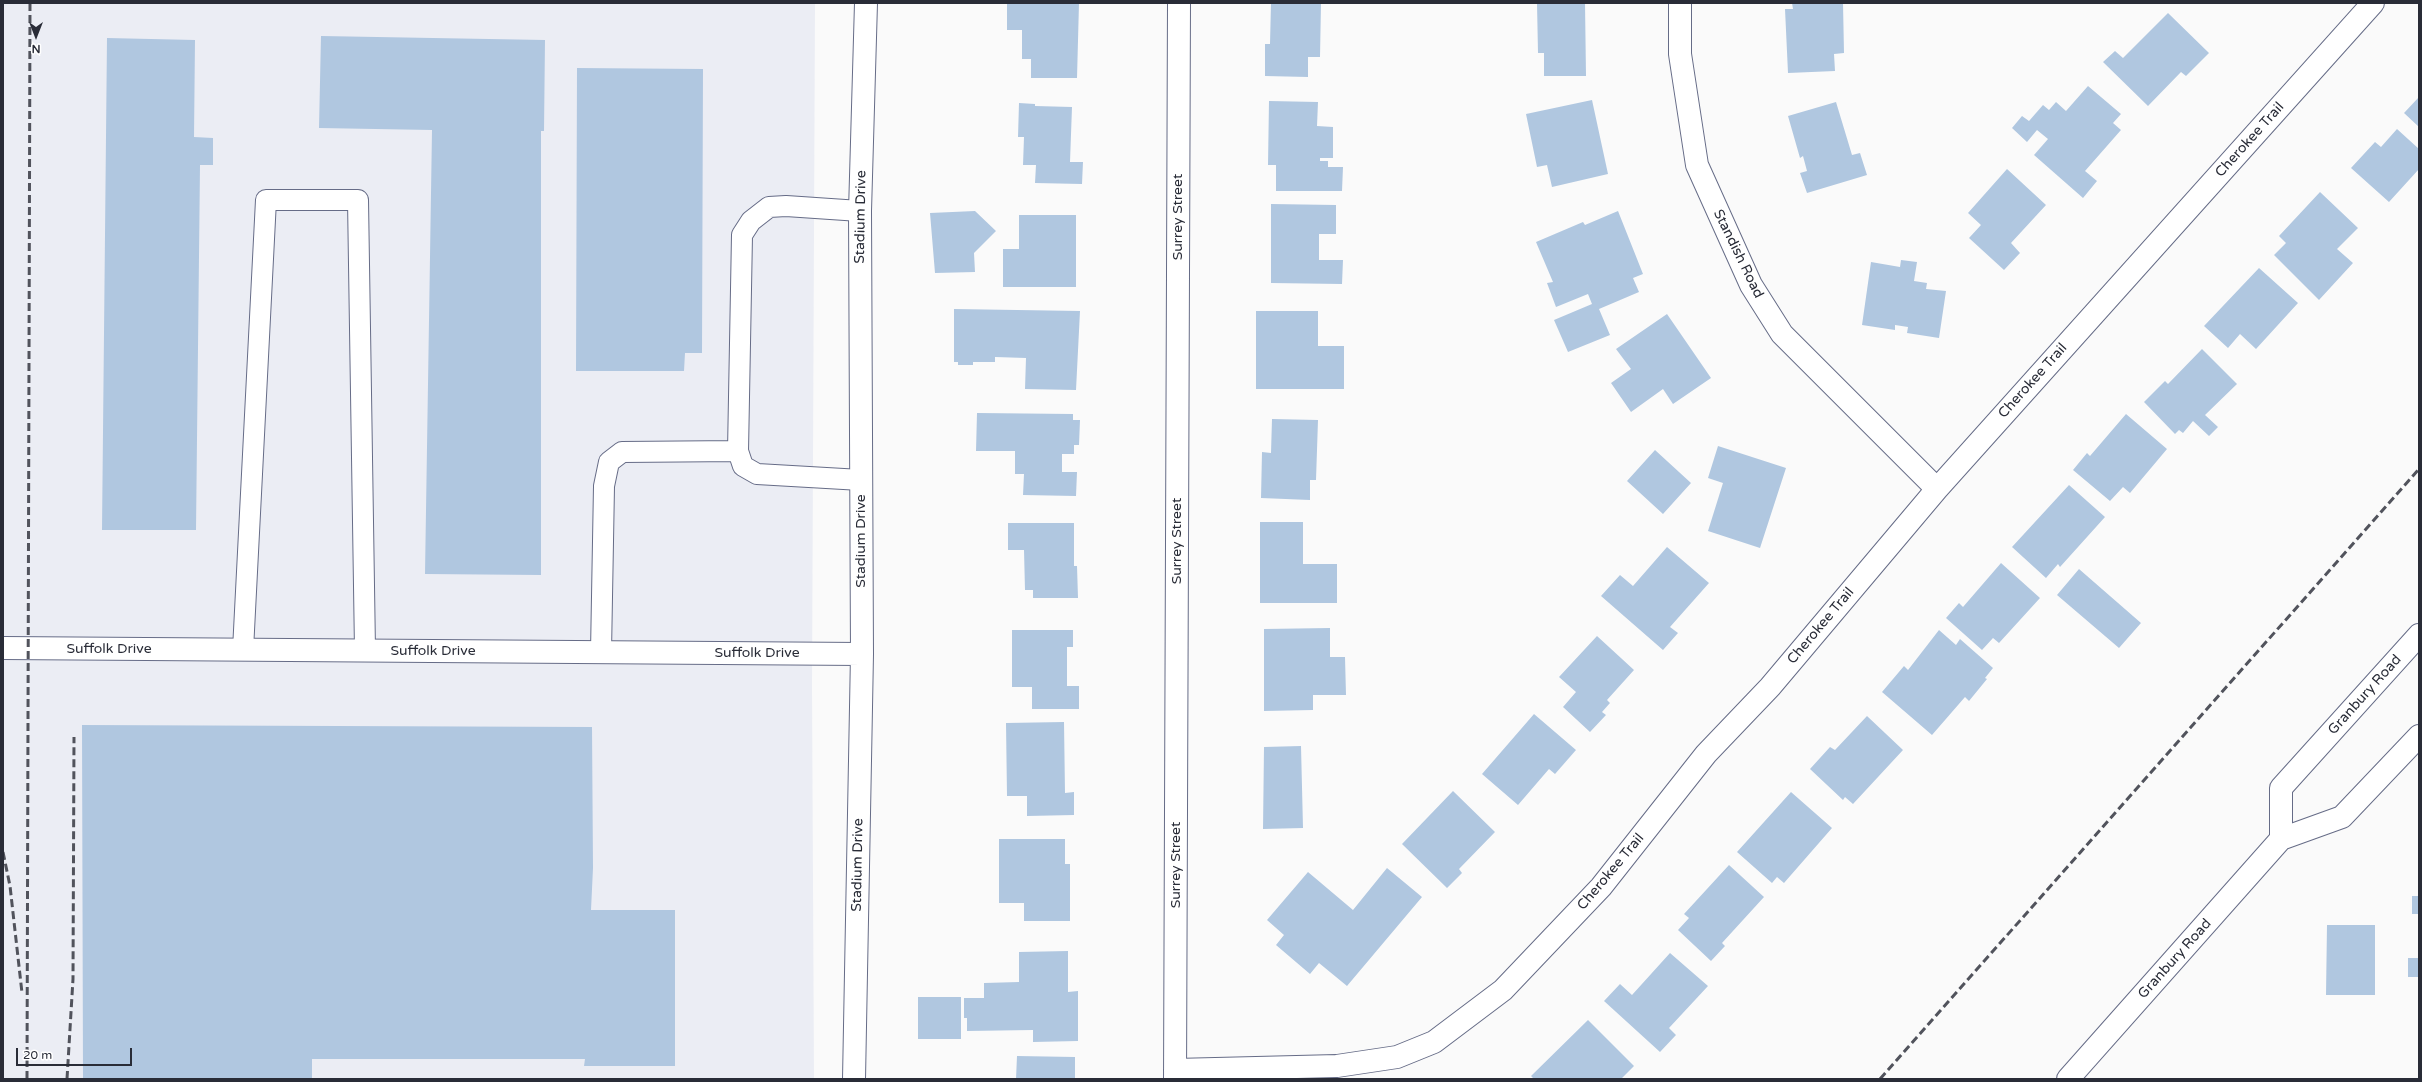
<!DOCTYPE html>
<html>
<head>
<meta charset="utf-8">
<style>
  body { margin:0 }
  #map { position:relative; width:2422px; height:1082px; overflow:hidden; background:#fafafa; font-family:"Varela Round",sans-serif }
  canvas { display:block }
  .frame { position:absolute; inset:0; border:4px solid #292c37; pointer-events:none }
  .north { position:absolute; left:16px; top:16px; width:40px; height:40px; -webkit-text-stroke:3px #fff; paint-order:stroke; rotate:180deg; font-size:11px; font-weight:700; line-height:16px; text-align:center; color:#292c37 }
  .north::after { content:''; display:block; margin:auto; width:14px; height:18px; background:#292c37; clip-path:polygon(50% 0,100% 100%,50% 72%,0 100%) }
  .scale { position:absolute; left:16px; top:1048px; width:116px; height:18px; box-sizing:border-box; border:2px solid #292c37; border-top:0; padding-left:5px; font-size:12px; line-height:14px; white-space:nowrap; color:#292c37; -webkit-text-stroke:3px #fff; paint-order:stroke }
</style>
</head>
<body>
<div id="map">
<canvas width="2422" height="1082"></canvas>
<div class="frame"></div>
<div class="north">N</div>
<div class="scale">20 m</div>
</div>
<script>
const context = document.querySelector('canvas').getContext('2d');
context.lineJoin = 'round';
function fill(path, color) {
  context.fillStyle = color;
  context.fill(path, 'evenodd');
}
function poly(rows) {
  const path = new Path2D();
  for (const r of rows) {
    path.moveTo(r[0], r[1]);
    for (let i = 2; i < r.length; i += 2) path.lineTo(r[i], r[i + 1]);
  }
  return path;
}
function trace(path, color, width, dash) {
  context.strokeStyle = color;
  context.lineWidth = width;
  context.lineCap = dash ? 'butt' : 'round';
  context.setLineDash(dash || []);
  context.stroke(path);
}
function write(font, color, halo, rows, align = 'center') {
  context.font = font + ' "Varela Round",sans-serif';
  context.lineWidth = 3.5;
  context.setLineDash([]);
  context.textBaseline = 'middle';
  context.strokeStyle = halo;
  context.fillStyle = color;
  for (const [text, x, y, turn = 0] of rows) {
    context.save();
    context.translate(x, y);
    context.rotate((+turn || 0) * Math.PI / 180);
    context.textAlign = isNaN(turn) ? turn : align;
    if (halo) context.strokeText(text, 0, 0);
    context.fillText(text, 0, 0);
    context.restore();
  }
}
fill(poly([
  [3,3,815,3,812,686,814,1079,3,1079]
]), '#ebedf4');
fill(poly([
  [1007,3,1079,3,1077,78,1031,78,1031,59,1022,59,1022,30,1007,30],
  [1271,3,1321,3,1320,57,1308,57,1308,77,1265,76,1265,44,1270,44],
  [1537,3,1585,3,1586,76,1544,76,1544,53,1538,53],
  [1792,3,1843,3,1844,53,1834,54,1835,71,1788,73,1785,9,1793,9],
  [2168,13,2209,53,2186,76,2181,72,2148,106,2103,62,2115,51,2123,58],
  [321,36,545,40,544,131,541,131,541,575,425,574,432,130,319,128],
  [107,38,195,40,194,137,213,138,213,165,200,165,196,530,102,530],
  [577,68,703,69,702,353,685,353,684,371,576,371],
  [2088,86,2121,114,2113,123,2121,130,2085,171,2097,181,2083,198,2034,155,2048,139,2037,130,2027,142,2012,128,2022,116,2029,121,2043,105,2049,110,2056,102,2066,111],
  [2419,97,2419,127,2404,113],
  [1592,100,1608,174,1552,187,1547,165,1537,167,1526,114],
  [1269,101,1318,102,1317,126,1333,127,1333,158,1320,158,1320,161,1328,161,1328,167,1343,167,1342,191,1276,191,1276,165,1268,165],
  [1836,102,1852,155,1860,153,1867,175,1807,193,1800,173,1807,171,1803,156,1800,158,1788,116],
  [1019,103,1035,104,1035,106,1072,107,1070,162,1083,162,1082,184,1035,183,1036,165,1023,165,1024,137,1018,137],
  [2397,129,2419,149,2419,169,2389,202,2351,168,2375,142,2381,147],
  [2007,169,2046,205,2011,243,2020,253,2004,270,1969,238,1981,225,1968,213],
  [2320,192,2358,228,2337,249,2353,263,2319,300,2274,255,2286,243,2279,236],
  [1271,204,1336,205,1336,234,1319,234,1319,260,1343,260,1342,284,1271,283],
  [975,211,996,231,974,253,975,272,935,273,930,213],
  [1618,211,1643,274,1633,278,1639,292,1599,309,1610,335,1568,352,1554,320,1592,304,1588,294,1556,307,1547,283,1553,282,1536,242,1583,222,1585,225],
  [1019,215,1076,215,1076,287,1003,287,1003,249,1019,249],
  [1901,260,1917,262,1914,281,1927,283,1926,289,1946,291,1939,338,1907,333,1908,327,1895,325,1895,330,1862,325,1871,262,1900,267],
  [2259,268,2298,303,2256,349,2240,334,2228,348,2204,326],
  [954,309,1080,311,1076,390,1025,389,1026,358,995,357,995,362,973,362,973,365,958,365,958,362,954,362],
  [1256,311,1318,311,1318,346,1344,346,1344,389,1256,389],
  [1667,314,1711,378,1673,404,1663,389,1631,412,1611,383,1631,369,1616,349],
  [2202,349,2237,384,2205,415,2218,427,2209,436,2193,421,2183,433,2179,430,2175,434,2144,402,2165,381,2168,384],
  [977,413,1073,414,1073,420,1080,420,1079,445,1074,445,1074,454,1062,454,1062,472,1077,472,1076,496,1023,495,1024,474,1015,474,1015,451,976,451],
  [2126,414,2167,449,2130,493,2123,487,2110,501,2073,470,2087,453,2090,456],
  [1272,419,1318,420,1316,480,1310,480,1310,500,1261,498,1262,452,1271,453],
  [1718,446,1786,468,1760,548,1708,531,1723,483,1708,478],
  [1655,450,1691,483,1663,514,1627,481],
  [2069,485,2105,517,2060,567,2058,564,2046,578,2012,547],
  [1260,522,1303,522,1303,564,1337,564,1337,603,1260,603],
  [1008,523,1074,523,1074,566,1077,566,1078,598,1033,598,1033,590,1025,590,1024,550,1008,550],
  [1667,547,1709,583,1670,627,1678,633,1663,650,1601,596,1620,575,1633,586],
  [2001,563,2040,598,1999,643,1993,638,1982,650,1946,618,1959,603,1963,607],
  [2079,569,2141,623,2119,648,2057,595],
  [1330,628,1330,657,1345,657,1346,695,1313,695,1313,710,1264,711,1264,629],
  [1012,630,1073,630,1073,647,1067,647,1067,686,1079,686,1079,709,1032,709,1032,687,1012,687],
  [1939,630,1956,645,1960,639,1993,668,1985,678,1987,679,1969,701,1965,697,1932,735,1882,692,1904,666,1908,670],
  [1597,636,1634,670,1607,700,1610,703,1602,712,1606,715,1590,732,1563,707,1576,692,1559,677],
  [1534,714,1576,750,1555,774,1549,769,1518,805,1482,774],
  [1867,716,1903,750,1853,804,1845,797,1843,800,1810,769,1830,747,1835,750],
  [1064,722,1065,793,1074,792,1074,815,1027,816,1027,796,1007,796,1006,723],
  [82,725,592,727,593,868,591,910,675,910,675,1066,584,1066,585,1059,312,1059,312,1079,83,1079],
  [1301,746,1303,828,1263,829,1264,747],
  [1453,791,1495,832,1459,869,1462,873,1447,888,1402,844],
  [1791,792,1832,828,1784,883,1777,877,1772,883,1737,852],
  [999,839,1065,839,1065,864,1070,864,1070,921,1024,921,1024,903,999,903],
  [1729,865,1764,897,1722,943,1725,946,1711,961,1678,930,1689,918,1684,914],
  [1387,868,1422,897,1347,986,1319,963,1310,974,1276,945,1284,935,1267,920,1308,872,1353,910],
  [2412,896,2419,896,2419,914,2412,914],
  [2327,925,2375,925,2375,995,2326,995],
  [1068,951,1068,992,1078,991,1078,1041,1033,1042,1033,1030,967,1031,967,1018,964,1018,964,998,984,998,984,983,1019,982,1019,952],
  [1670,953,1708,986,1669,1028,1676,1035,1660,1052,1604,1001,1620,984,1632,995],
  [2408,958,2419,958,2419,977,2408,977],
  [918,997,961,997,961,1039,918,1039],
  [1588,1020,1634,1066,1621,1079,1534,1079,1531,1076],
  [1017,1056,1075,1057,1075,1079,1016,1079]
]), '#b0c7e0');
const service = poly([
  [860,211,786,206,769,207,751,221,742,235,738,451,743,466,757,474,861,480],
  [243,650,266,200,358,200,365,650],
  [601,652,604,486,609,462,622,452,738,451]
]);
const minor = poly([
  [1680,3,1680,54,1697,165,1751,285,1782,334,1937,489],
  [3,648,862,654],
  [1175,1070,1337,1066,1397,1057,1434,1042,1503,990,1601,887,1706,754,1770,687,1937,489,2373,3],
  [854,1079,862,654,860,211,866,3],
  [1175,1079,1179,3]
]);
const tertiary = poly([
  [2281,839,2281,788,2419,635],
  [2068,1079,2281,839,2342,817,2419,736]
]);
trace(service, '#666c87', 22);
trace(minor, '#666c87', 24);
trace(tertiary, '#666c87', 24);
trace(service, '#fff', 20);
trace(minor, '#fff', 22);
trace(tertiary, '#fff', 22);
trace(poly([
  [3,852,10,886,22,993],
  [27,1079,30,3],
  [67,1079,73,979,74,737],
  [1880,1079,2419,469]
]), '#51535c', 3, [8, 4]);
write('14px', '#292c37', '#fff', [
  ["Cherokee Trail",2250,140,-48],
  ["Stadium Drive",861,217,-89],
  ["Surrey Street",1178,217,-90],
  ["Standish Road",1738,254,64],
  ["Cherokee Trail",2033,381,-48],
  ["Stadium Drive",861,541,-90],
  ["Surrey Street",1177,541,-90],
  ["Cherokee Trail",1821,626,-50],
  ["Suffolk Drive",109,649],
  ["Suffolk Drive",433,651],
  ["Suffolk Drive",757,653],
  ["Granbury Road",2365,695,-48],
  ["Stadium Drive",858,865,-89],
  ["Surrey Street",1176,865,-90],
  ["Cherokee Trail",1611,872,-50],
  ["Granbury Road",2175,959,-48]
]);
</script>
</body>
</html>
